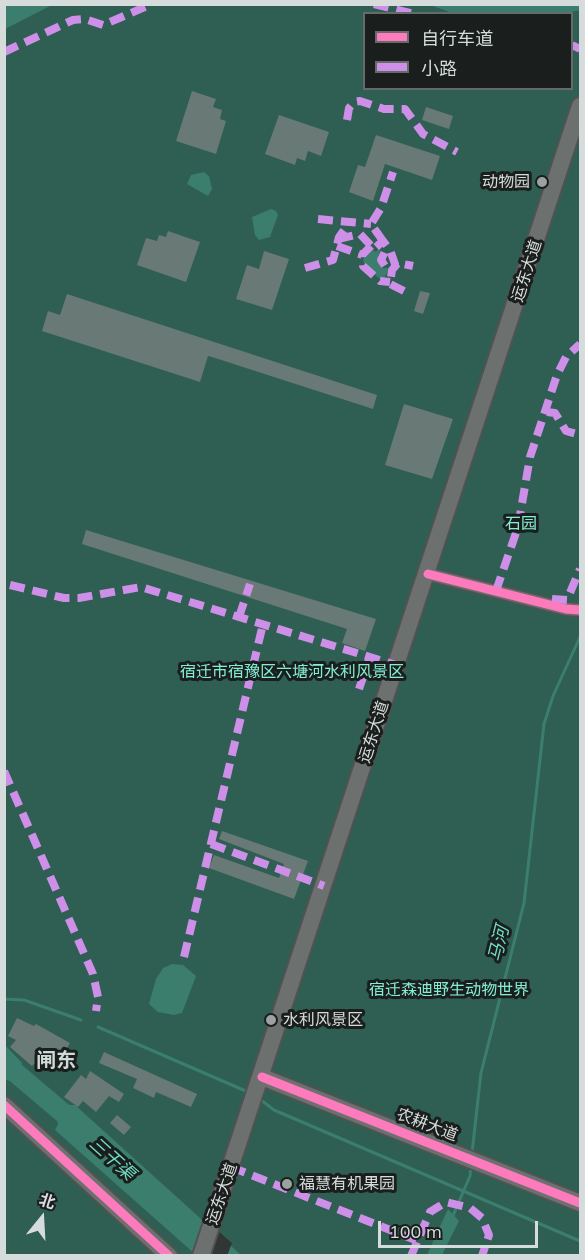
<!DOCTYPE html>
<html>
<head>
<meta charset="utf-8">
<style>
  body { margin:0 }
  #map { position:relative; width:585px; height:1260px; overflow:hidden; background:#313635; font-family:Mulish,"Noto Sans SC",sans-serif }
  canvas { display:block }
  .frame { position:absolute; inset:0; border:6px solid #d6dcdb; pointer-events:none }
  .legend { position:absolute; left:363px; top:12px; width:210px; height:78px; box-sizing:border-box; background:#1a1f1d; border:2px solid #656b69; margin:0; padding:8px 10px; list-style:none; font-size:18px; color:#d6dcdb }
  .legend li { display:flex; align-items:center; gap:12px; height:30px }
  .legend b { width:30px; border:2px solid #656b69 }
  .north { position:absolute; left:12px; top:1188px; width:60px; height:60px; -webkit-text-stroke:4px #1a1f1d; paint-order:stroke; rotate:18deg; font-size:16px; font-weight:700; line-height:24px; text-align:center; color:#d6dcdb }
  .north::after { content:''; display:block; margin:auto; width:21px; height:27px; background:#d6dcdb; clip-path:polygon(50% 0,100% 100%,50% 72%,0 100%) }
  .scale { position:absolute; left:378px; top:1221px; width:160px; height:27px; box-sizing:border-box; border:3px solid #d6dcdb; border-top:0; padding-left:8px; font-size:18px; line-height:21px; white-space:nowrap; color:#d6dcdb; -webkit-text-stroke:4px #1a1f1d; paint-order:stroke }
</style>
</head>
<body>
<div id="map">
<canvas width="585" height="1260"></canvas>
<div class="frame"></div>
<ul class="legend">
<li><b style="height:8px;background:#fd7abc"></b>自行车道</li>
<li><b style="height:8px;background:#ce8fe9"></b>小路</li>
</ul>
<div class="north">北</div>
<div class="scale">100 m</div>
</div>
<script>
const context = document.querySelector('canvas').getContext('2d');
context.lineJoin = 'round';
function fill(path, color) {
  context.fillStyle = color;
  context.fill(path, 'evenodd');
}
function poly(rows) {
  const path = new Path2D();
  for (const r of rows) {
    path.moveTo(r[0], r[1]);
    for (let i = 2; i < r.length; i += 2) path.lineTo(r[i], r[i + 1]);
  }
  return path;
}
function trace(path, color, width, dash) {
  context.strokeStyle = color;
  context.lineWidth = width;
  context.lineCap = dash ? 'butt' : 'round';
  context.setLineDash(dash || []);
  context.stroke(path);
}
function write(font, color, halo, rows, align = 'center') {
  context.font = font + ' Mulish,"Noto Sans SC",sans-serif';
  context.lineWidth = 6;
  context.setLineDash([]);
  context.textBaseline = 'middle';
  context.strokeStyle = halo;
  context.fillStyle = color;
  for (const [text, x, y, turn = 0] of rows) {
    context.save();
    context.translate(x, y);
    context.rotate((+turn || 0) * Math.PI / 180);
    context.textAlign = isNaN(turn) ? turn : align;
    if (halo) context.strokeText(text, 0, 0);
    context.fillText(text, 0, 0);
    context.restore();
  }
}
fill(poly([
  [5,5,580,5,580,1255,5,1256],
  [364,14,572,14,572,88,364,88]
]), '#2f5e53');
fill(poly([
  [5,4,52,4,52,5,5,29],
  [580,4,580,10,562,14,452,13,430,5],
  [204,172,209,176,212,189,208,196,187,184,191,175],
  [271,209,276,211,278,215,270,237,259,240,255,235,252,217],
  [382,244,377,260,382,268,389,268,383,281,366,268,363,260,366,253,371,249,376,252],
  [172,964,183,965,196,976,182,1013,174,1015,158,1012,149,1004,156,979,163,968],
  [5,1045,22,1063,21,1072,25,1078,21,1082,5,1080],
  [52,1096,63,1105,75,1105,241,1255,196,1255,55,1130,58,1124,56,1113,46,1103],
  [448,1209,459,1221,442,1255,427,1255]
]), '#3b7e6e');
fill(poly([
  [210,1224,232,1243,227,1256,200,1255]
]), '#313635');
trace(poly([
  [4,999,24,1000,81,1020],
  [98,1027,248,1092],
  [261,1100,274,1110,580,1241],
  [472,1153,481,1073,524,903,544,724,553,696,580,637],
  [452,1218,470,1176,471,1165]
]), '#3b7e6e', 3);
trace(poly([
  [4,1063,69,1118]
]), '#3b7e6e', 20);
fill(poly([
  [192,91,216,99,213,107,222,110,220,119,226,121,216,154,176,141],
  [426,107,453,116,449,129,422,120],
  [279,115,329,132,321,156,308,151,305,161,297,158,295,165,265,154],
  [376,135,440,156,432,180,385,164,373,201,349,192,358,165,365,167],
  [168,231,200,242,186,282,137,265,146,238,157,241,159,235,166,237],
  [264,251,289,259,272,310,236,299,247,265,259,269],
  [420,291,430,293,423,314,414,311],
  [67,294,377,395,373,409,212,357,208,356,200,382,42,331,48,311,60,315],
  [404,404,453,419,432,479,385,465],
  [86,530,376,619,365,651,342,643,347,629,82,544],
  [222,831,308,861,294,899,209,868,214,855,279,878,284,864,219,839],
  [17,1018,34,1026,36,1024,70,1043,55,1068,39,1059,32,1066,10,1047,16,1040,8,1036],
  [104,1052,197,1094,191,1107,156,1092,154,1098,133,1088,137,1079,99,1063],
  [90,1071,124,1094,119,1102,109,1096,96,1112,83,1101,78,1107,64,1097,81,1075,86,1079],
  [117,1115,131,1127,124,1135,110,1123]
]), '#697975');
const street = poly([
  [428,574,566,609,580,610]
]);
const secondary = poly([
  [262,1077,580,1203],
  [4,1105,169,1256],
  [201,1256,580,106]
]);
trace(street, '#505352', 15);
trace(secondary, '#505352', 20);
trace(street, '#6b6d6c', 12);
trace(secondary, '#6c7170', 16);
trace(poly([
  [374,4,414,14],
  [572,45,580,49],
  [4,52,73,20,85,19,103,25,152,4],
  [347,120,349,108,354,102,360,101,384,109,405,109,423,134,457,152],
  [318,219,371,224],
  [338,239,360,234,374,249,383,241,390,250,395,264,385,266,381,260,387,247],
  [383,241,371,224,381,208,393,172],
  [337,246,362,255],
  [371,246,362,255,363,266,380,281,390,282],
  [305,268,333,260,339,237,350,222],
  [404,291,390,284,392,270,398,263,413,266],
  [547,412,555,413,566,431,580,435],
  [10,585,64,598,79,598,141,587,396,665],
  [496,591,518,527,530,457,557,375,566,357,580,344],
  [552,599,567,600,580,569],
  [239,617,250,584],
  [359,689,370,657],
  [4,771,93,974,98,997,96,1011],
  [211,844,324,886],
  [184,957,263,624],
  [231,1167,418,1241],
  [411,1256,430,1212,446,1202,470,1208,482,1218,489,1235,482,1256]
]), '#ce8fe9', 8, [15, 8]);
trace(poly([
  [428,574,566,609,580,610],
  [262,1077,580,1203],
  [4,1105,169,1256]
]), '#fd7abc', 9);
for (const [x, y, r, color] of [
  [542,182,6,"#9ca2a1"],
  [271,1020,6,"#9ca2a1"],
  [287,1184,6,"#9ca2a1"]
]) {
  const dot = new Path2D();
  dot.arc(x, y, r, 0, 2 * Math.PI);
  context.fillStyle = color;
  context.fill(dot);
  trace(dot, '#1a1f1d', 2);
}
write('16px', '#d6dcdb', '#1a1f1d', [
  ["动物园",530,182,"right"],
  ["水利风景区",283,1020],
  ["福慧有机果园",299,1184]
], 'left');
write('16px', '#d6dcdb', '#1a1f1d', [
  ["运东大道",527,271,-72],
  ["运东大道",374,732,-72],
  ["农耕大道",427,1125,21],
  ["运东大道",222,1194,-71]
]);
write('16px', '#82eed4', '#1a1f1d', [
  ["石园",521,524],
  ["宿迁市宿豫区六塘河水利风景区",292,672],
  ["宿迁森迪野生动物世界",449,990]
]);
write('italic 18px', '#71dec5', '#1a1f1d', [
  ["马河",499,944,-76],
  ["三干渠",112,1159,42]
]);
write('bold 20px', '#cedad6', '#1a1f1d', [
  ["闸东",56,1061]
]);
</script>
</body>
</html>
